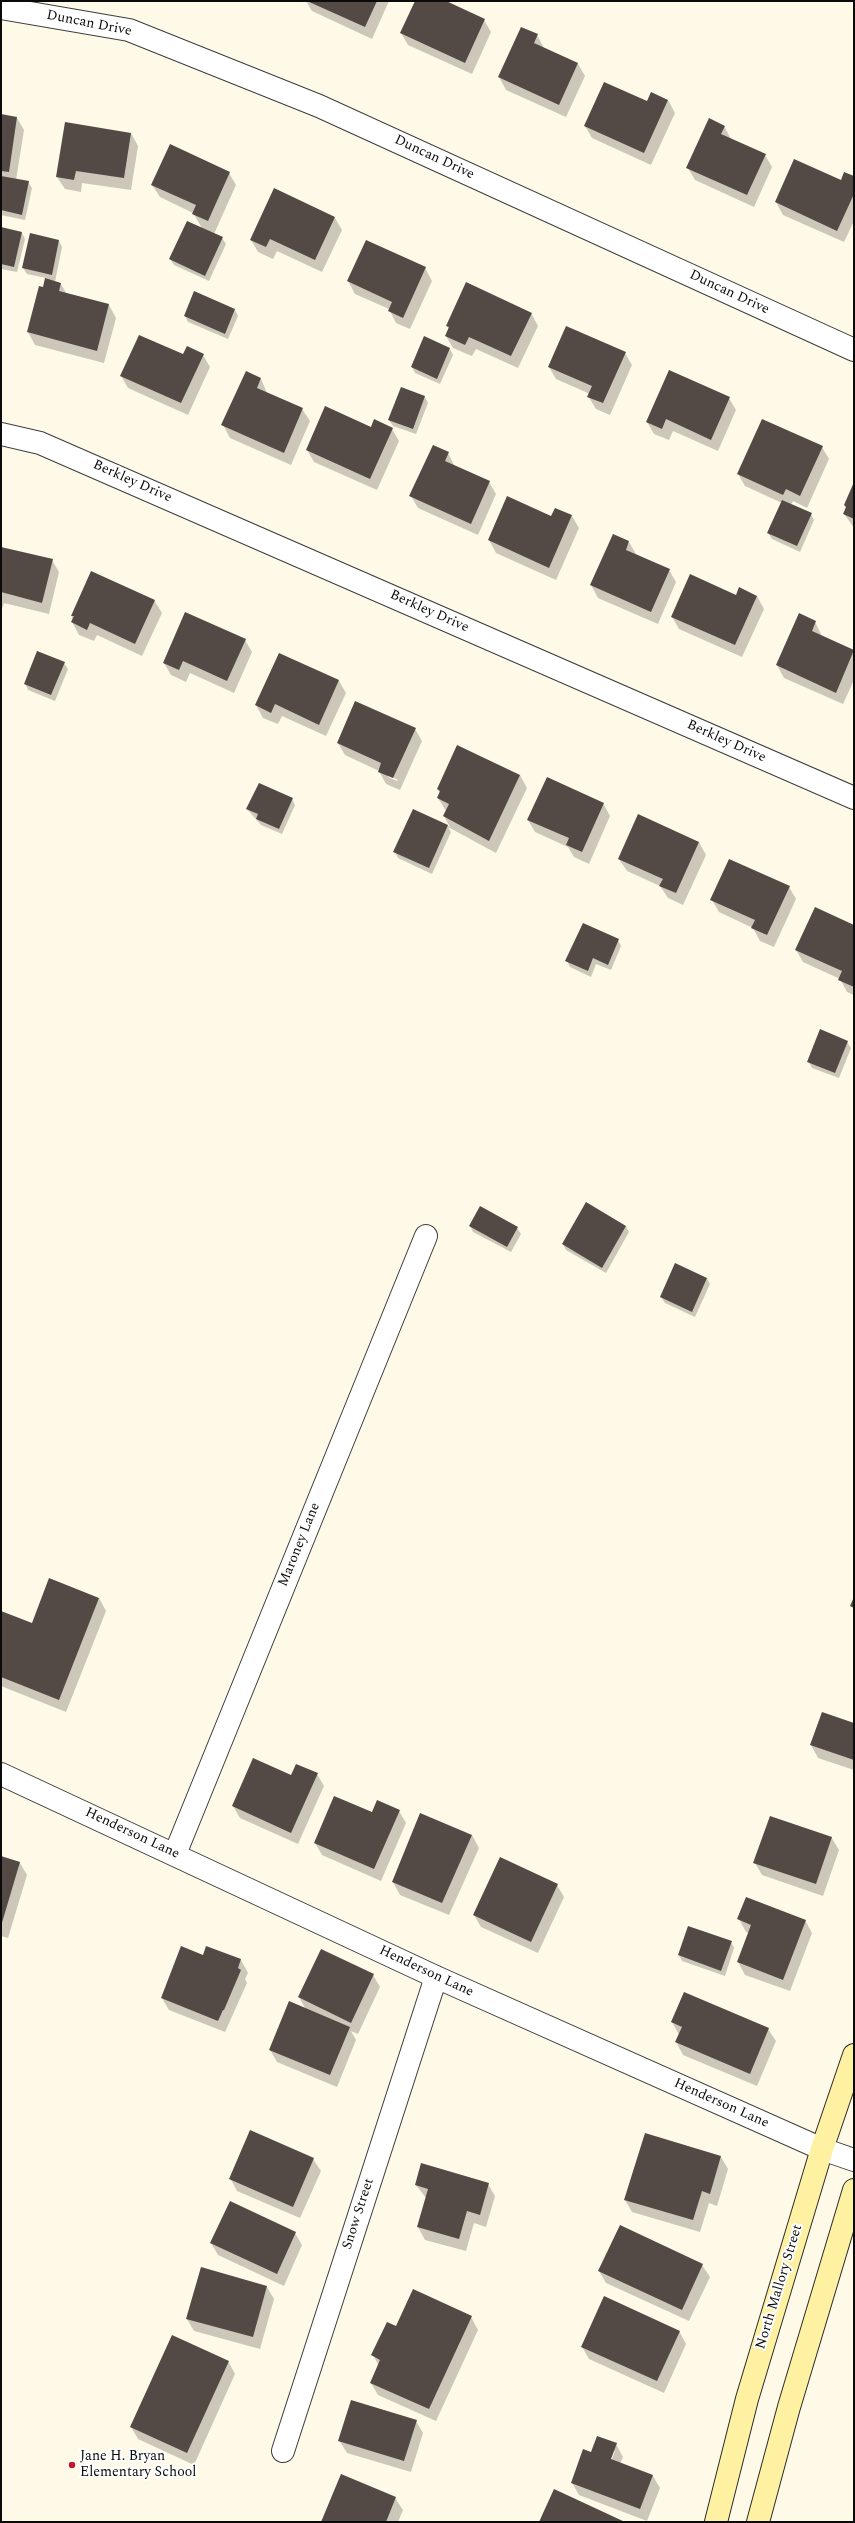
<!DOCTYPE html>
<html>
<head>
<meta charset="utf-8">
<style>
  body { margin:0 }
  #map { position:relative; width:855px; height:2523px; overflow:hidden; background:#fff9e7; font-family:Spectral,serif }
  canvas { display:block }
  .frame { position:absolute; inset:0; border:2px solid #0a0a0a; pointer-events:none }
</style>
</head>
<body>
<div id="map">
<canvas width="855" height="2523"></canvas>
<div class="frame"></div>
</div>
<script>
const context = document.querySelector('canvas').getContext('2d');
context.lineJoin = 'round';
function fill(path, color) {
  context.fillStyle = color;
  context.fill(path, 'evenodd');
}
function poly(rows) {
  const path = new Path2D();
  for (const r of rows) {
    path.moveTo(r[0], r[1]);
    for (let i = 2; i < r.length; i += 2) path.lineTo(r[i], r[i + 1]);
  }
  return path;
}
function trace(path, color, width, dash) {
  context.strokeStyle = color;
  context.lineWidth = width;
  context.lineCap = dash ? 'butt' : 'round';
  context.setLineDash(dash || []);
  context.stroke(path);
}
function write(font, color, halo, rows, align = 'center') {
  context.font = font + ' Spectral,serif';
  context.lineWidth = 4;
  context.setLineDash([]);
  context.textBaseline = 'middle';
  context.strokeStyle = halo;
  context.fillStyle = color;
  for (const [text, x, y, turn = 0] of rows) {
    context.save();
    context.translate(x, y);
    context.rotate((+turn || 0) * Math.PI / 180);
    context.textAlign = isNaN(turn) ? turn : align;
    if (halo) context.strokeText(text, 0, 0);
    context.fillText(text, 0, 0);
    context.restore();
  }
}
fill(poly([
  [306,1,389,1,372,39,312,11],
  [416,1,447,1,484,20,491,32,472,74,408,45,401,33],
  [537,35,544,48,578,64,585,76,566,117,506,90,499,77],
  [668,100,675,113,651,165,592,138,585,126,647,103],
  [1,115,17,118,24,130,16,180,28,182,32,188,25,220,1,215],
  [724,126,731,139,765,155,772,167,754,207,695,180,688,168],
  [131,133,138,146,131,190,82,183,81,192,65,189,57,177],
  [229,173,236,185,214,234,222,238,226,244,209,281,174,265,170,259,202,228,193,213,160,197,152,185],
  [854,177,854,221,844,242,783,215,776,202],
  [335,218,342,230,322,272,277,251,273,259,258,252,251,240],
  [1,228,22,233,25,239,17,272,1,269],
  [59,241,62,247,55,282,60,283,67,294,109,305,116,318,104,363,35,345,28,332,46,278,27,274,23,268],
  [425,268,432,281,410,329,396,323,389,309,355,294,348,281],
  [195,293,235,310,238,316,228,339,188,322,185,316],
  [531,313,538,326,518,368,476,349,472,356,453,348,446,336,449,329,447,326],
  [450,349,453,355,440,384,415,373,412,367],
  [625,353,632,365,610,415,596,409,588,396,590,394,556,379,549,367],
  [203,355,210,367,188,415,128,388,121,376],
  [246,373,261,379,267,393,302,409,310,421,291,465,230,438,223,425],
  [402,388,425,397,428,403,416,434,393,426,389,420],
  [729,398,736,410,718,451,673,431,669,440,654,434,647,422],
  [372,429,392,429,399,441,377,490,314,462,307,450],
  [822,447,829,459,807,508,793,501,791,505,811,514,814,520,800,552,772,539,768,533,782,503,745,486,738,474],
  [448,453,455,467,489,482,496,494,478,535,418,508,411,496],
  [854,485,854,528,844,514,847,508,845,505],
  [572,516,579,528,556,580,496,553,489,540,551,518],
  [629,542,636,554,669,570,676,582,658,624,598,598,591,585],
  [1,548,52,560,59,572,49,614,4,603,1,611],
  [736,596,757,596,764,609,742,657,679,629,672,617],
  [154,600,162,613,142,656,97,635,94,641,79,635,72,622,72,615],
  [815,622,822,636,854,651,854,680,843,704,784,678,777,665],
  [245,640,252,652,234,693,190,673,186,682,171,675,164,663],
  [279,654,339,681,346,693,326,736,282,716,278,724,263,718,256,705],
  [64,663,68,669,55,701,28,690,25,683],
  [415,729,422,741,400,790,386,784,379,771,345,755,338,743],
  [388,775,398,780,397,781,388,777],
  [520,775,527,788,496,853,448,827,451,832,432,874,398,858,395,852,413,810,450,827,444,816,446,811,438,798,440,793,438,789],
  [292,799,295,805,282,834,261,825,247,809],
  [603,803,610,816,589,864,574,857,568,847,535,832,528,820],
  [699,842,706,855,683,905,668,898,660,886,627,871,619,859],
  [789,887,796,899,774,947,760,941,753,928,719,912,712,900],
  [854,926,854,995,847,992,840,979,803,962,796,950],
  [618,940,621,946,611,970,596,964,591,977,570,967,567,961],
  [847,1042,851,1048,839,1078,812,1068,809,1062],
  [470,1226,517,1228,521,1234,511,1252,473,1232],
  [626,1226,629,1232,606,1273,566,1250,563,1244],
  [707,1278,710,1284,695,1317,665,1303,661,1297],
  [99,1598,106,1611,66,1712,1,1686,1,1612,32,1624],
  [854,1724,854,1770,818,1758,811,1745],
  [317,1774,324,1786,298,1844,240,1818,233,1806,291,1777],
  [399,1811,406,1823,381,1881,322,1855,315,1843,373,1814],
  [472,1835,479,1848,449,1915,400,1895,393,1882],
  [831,1837,839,1850,823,1896,762,1875,755,1863],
  [1,1858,20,1863,27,1875,8,1938,1,1936],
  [557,1885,564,1897,538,1953,481,1927,474,1915],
  [739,1919,805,1920,812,1933,790,1991,745,1975,738,1962,749,1933,746,1932],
  [689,1927,731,1942,734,1948,725,1976,682,1961,679,1955],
  [207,1947,241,1960,248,1973,245,1979,247,1983,225,2032,169,2010,162,1998,203,1957],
  [373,1975,380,1987,358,2034,351,2031,356,2040,337,2087,277,2062,270,2050,306,2010,299,1997],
  [672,2022,768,2029,776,2041,757,2086,683,2055,676,2042,679,2035],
  [721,2157,728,2169,717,2206,709,2203,700,2232,632,2212,625,2200],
  [313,2159,321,2171,300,2218,237,2191,230,2178],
  [488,2184,495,2196,486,2227,474,2223,466,2251,425,2240,418,2227,426,2198,416,2185],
  [295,2233,302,2245,284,2286,218,2255,211,2243],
  [702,2265,710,2277,689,2321,606,2283,599,2271],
  [201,2268,267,2287,274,2299,260,2349,194,2331,187,2319],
  [471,2317,478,2330,436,2421,378,2395,371,2383,379,2366,373,2355,397,2328],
  [679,2331,686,2344,664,2393,589,2359,582,2347],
  [228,2361,235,2374,194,2465,138,2439,131,2427],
  [416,2421,423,2433,411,2472,347,2453,339,2440],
  [616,2444,623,2457,620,2464,653,2476,660,2488,647,2521,579,2495,572,2483,591,2454],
  [612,2451,615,2451,610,2464],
  [395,2498,403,2510,398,2522,322,2522]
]), '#0003');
fill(poly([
  [307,1,377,1,365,27],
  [415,1,446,1,485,19,465,63,400,33],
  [521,27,538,34,534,43,578,63,559,105,498,77],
  [604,82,647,101,651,92,668,100,644,153,584,126],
  [1,114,17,117,9,172,1,171],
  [709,118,725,126,721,134,766,154,747,195,686,168],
  [65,122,131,133,124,178,76,171,74,180,56,177],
  [170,144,230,172,208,221,192,214,196,205,151,185],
  [794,159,841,180,844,172,854,176,854,194,837,231,775,202],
  [1,176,29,181,22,215,1,210],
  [274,188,335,217,315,260,270,239,266,247,250,240],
  [187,221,223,237,205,276,169,259],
  [1,227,22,232,14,267,1,264],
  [30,233,59,240,52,275,22,268],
  [366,240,426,267,403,318,388,311,392,302,347,281],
  [45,278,61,283,59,291,109,304,97,351,27,332,39,286,43,287],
  [466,282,532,313,511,356,469,337,465,345,445,336,449,327,446,326],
  [194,291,235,309,225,334,184,316],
  [566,326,626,352,603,403,587,397,592,386,548,367],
  [139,335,183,354,187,346,204,354,181,403,120,376],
  [424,336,450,348,437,379,411,367],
  [669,370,730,397,711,440,666,419,662,429,646,422],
  [246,371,261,378,257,388,303,408,284,453,221,425],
  [401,387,425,396,413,429,388,420],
  [325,406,371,427,374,419,393,428,370,479,306,450],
  [762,419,823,446,800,496,786,489,783,495,737,474],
  [433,445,449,452,445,461,490,481,471,524,409,496],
  [854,482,854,519,843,514,846,507,844,505],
  [507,496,551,516,555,508,572,515,549,568,488,540],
  [782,500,812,513,797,546,767,533],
  [613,534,629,541,626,550,670,569,651,612,590,585],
  [1,547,53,559,42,603,1,592],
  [91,571,155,600,135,644,90,623,87,630,71,622,74,616,71,616],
  [690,574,736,595,739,587,757,596,735,645,671,617],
  [185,612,246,639,227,681,183,661,179,670,163,663],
  [799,613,816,621,812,631,854,650,836,693,776,665],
  [37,651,65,662,51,695,24,684],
  [279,653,339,680,319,725,275,704,271,713,255,705],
  [355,701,416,728,393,778,378,772,381,763,337,743],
  [457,745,520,775,489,841,443,816,449,804,437,798,440,791,437,789],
  [547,777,604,803,582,852,566,845,569,838,527,820],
  [259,783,293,798,279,829,256,819,258,814,246,809],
  [413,809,448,825,429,868,393,852],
  [638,814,699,842,676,893,659,886,663,879,618,859],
  [729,859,790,886,767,935,751,928,755,920,710,900],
  [815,907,854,925,854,987,838,980,842,971,795,950],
  [583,923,619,939,608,965,593,958,588,971,565,961],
  [820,1029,848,1041,835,1073,807,1062],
  [586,1202,626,1226,602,1268,562,1244],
  [480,1206,518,1227,507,1247,469,1226],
  [675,1263,707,1278,692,1312,660,1297],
  [49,1578,99,1598,59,1700,1,1677,1,1611,32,1623],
  [854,1597,854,1608,850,1606],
  [822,1712,854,1723,854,1760,810,1745],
  [253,1758,291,1775,296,1764,318,1773,291,1833,232,1806],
  [334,1796,372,1812,377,1800,400,1810,374,1869,314,1843],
  [420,1813,472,1835,442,1903,392,1882],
  [770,1816,832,1837,816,1884,753,1863],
  [1,1856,20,1862,1,1926],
  [500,1857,558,1884,531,1942,473,1915],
  [746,1897,806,1920,783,1980,737,1962,751,1925,737,1919],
  [688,1926,732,1941,721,1971,678,1955],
  [181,1946,203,1955,206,1946,241,1959,238,1968,241,1970,224,2010,223,2010,218,2021,161,1998],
  [321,1949,374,1974,351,2023,298,1997],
  [684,1992,769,2028,750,2074,675,2042,682,2027,671,2022],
  [289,2001,350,2027,330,2075,269,2050],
  [250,2130,314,2158,293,2207,229,2179],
  [645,2133,721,2156,710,2194,702,2191,693,2220,624,2200],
  [421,2163,489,2183,480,2215,467,2211,459,2239,417,2227,428,2189,415,2185],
  [230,2201,296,2232,277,2274,210,2243],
  [620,2225,703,2264,682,2310,598,2271],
  [201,2267,267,2286,253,2337,186,2319],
  [413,2289,472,2316,429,2409,370,2383,380,2360,371,2355,387,2322,396,2326],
  [604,2296,680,2331,657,2381,581,2347],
  [172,2335,229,2361,187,2453,130,2427],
  [351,2400,417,2420,404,2461,338,2441],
  [597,2436,617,2443,611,2459,653,2475,640,2509,571,2483,583,2449,591,2452],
  [341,2474,396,2497,386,2522,321,2522],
  [554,2489,625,2522,539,2522]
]), '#534a46');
const minor = poly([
  [1,8,129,30,319,106,854,350],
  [1,434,40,443,854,798],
  [1,1774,436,1977,822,2149,854,2160],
  [175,1854,426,1236],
  [283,2451,436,1977]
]);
const secondary = poly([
  [716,2522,747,2399,822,2149,854,2055],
  [758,2522,789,2407,854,2190]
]);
trace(minor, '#3d3d3d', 24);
trace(secondary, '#2c2c2c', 24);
trace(minor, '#fff', 22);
trace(secondary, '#fff1a2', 22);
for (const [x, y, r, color] of [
  [72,2465,4,"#c01b2b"]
]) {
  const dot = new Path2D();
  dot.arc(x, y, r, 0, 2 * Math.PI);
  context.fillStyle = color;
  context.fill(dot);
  trace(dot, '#fff', 1.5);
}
write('14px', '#0a0a0a', '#fff', [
  ["Duncan Drive",89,24,11],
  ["Duncan Drive",434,158,25],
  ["Duncan Drive",729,293,25],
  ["Berkley Drive",132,482,24],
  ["Berkley Drive",429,612,24],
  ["Berkley Drive",726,742,24],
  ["Maroney Lane",300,1545,-68],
  ["Henderson Lane",132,1834,25],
  ["Henderson Lane",426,1972,25],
  ["Henderson Lane",721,2104,24],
  ["Snow Street",359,2214,-72],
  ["North Mallory Street",780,2287,-73]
]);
write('14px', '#0a0a0a', '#fff', [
  ["Jane H. Bryan",80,2457],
  ["Elementary School",80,2473]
], 'left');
</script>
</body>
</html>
